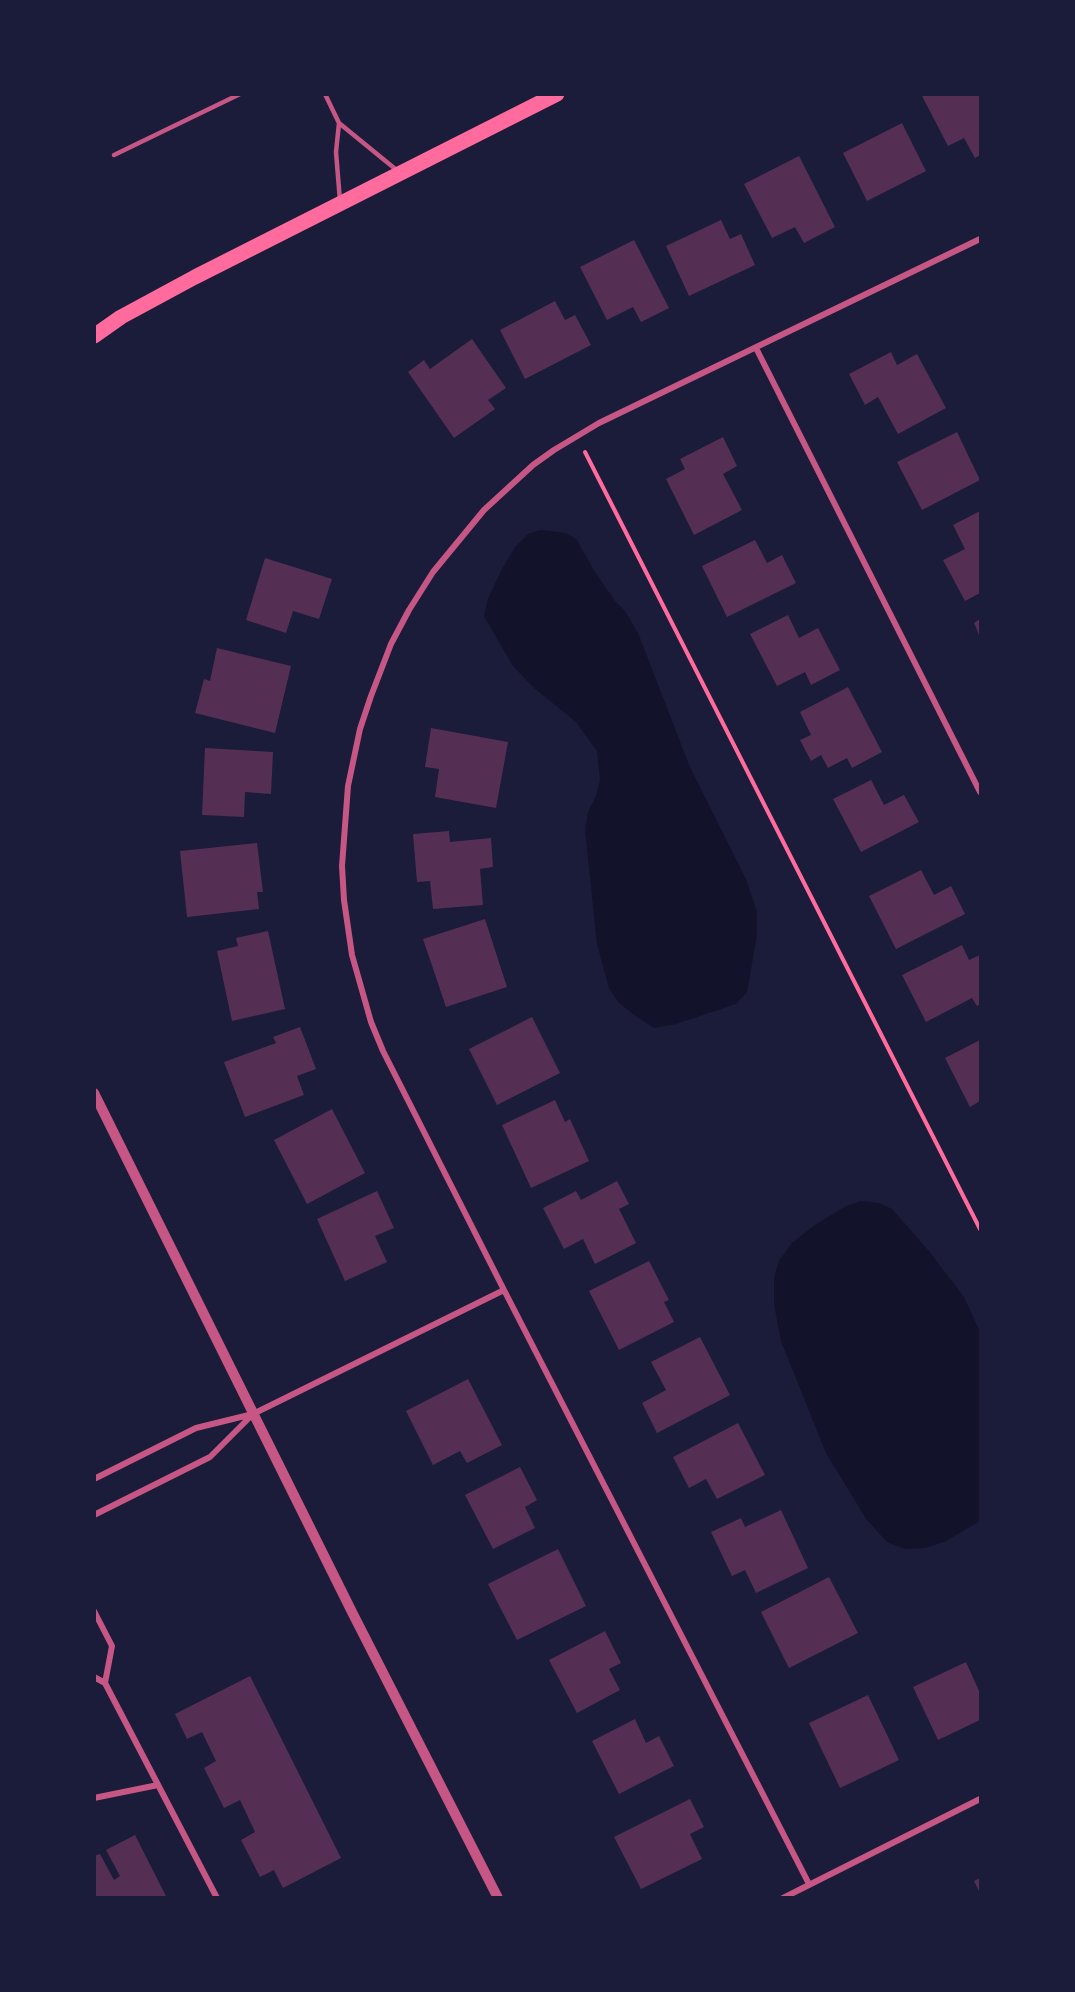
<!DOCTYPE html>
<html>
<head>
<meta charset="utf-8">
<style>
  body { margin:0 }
  #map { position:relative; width:1075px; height:1992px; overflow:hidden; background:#1b1b3a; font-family:Bitter,serif }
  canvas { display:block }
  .frame { position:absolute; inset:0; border:96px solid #1b1b3a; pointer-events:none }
</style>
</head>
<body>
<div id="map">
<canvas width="1075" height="1992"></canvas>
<div class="frame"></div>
</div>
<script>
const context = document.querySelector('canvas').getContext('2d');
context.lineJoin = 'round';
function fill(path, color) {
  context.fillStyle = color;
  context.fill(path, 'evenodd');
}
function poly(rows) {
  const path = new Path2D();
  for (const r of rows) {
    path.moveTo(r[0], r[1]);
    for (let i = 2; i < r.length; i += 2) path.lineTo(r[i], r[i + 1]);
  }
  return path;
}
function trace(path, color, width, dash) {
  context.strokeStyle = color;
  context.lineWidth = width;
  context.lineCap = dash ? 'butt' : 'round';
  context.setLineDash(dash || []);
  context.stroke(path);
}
fill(poly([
  [540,530,566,533,577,540,593,569,615,601,625,611,638,633,689,765,746,879,757,912,757,935,747,992,736,1004,676,1024,654,1028,637,1017,618,1002,609,988,597,944,585,829,588,812,596,796,600,780,597,751,576,722,533,687,513,666,484,616,488,599,501,571,515,547,528,534],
  [861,1201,879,1203,892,1209,928,1250,964,1297,980,1332,980,1521,944,1542,925,1548,905,1549,887,1542,867,1520,826,1453,781,1341,774,1304,774,1277,779,1261,792,1243,815,1225,846,1206]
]), '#12122b');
fill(poly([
  [921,94,980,94,980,155,975,158,964,138,948,146],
  [902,123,926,171,867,201,843,153],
  [799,156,835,227,804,243,795,227,772,238,744,184],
  [721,220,730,239,741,234,755,265,689,296,666,246],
  [634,240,669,308,641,322,633,307,607,320,580,267],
  [555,301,565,320,575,315,591,345,525,379,500,330],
  [472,339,506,388,488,400,495,409,454,438,408,372,424,360,430,369],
  [891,352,897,365,917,354,946,408,898,434,878,397,865,405,849,374],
  [957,432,980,480,922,510,897,462],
  [723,437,737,466,723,474,742,510,694,535,666,479,685,469,680,459],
  [980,511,980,593,965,601,943,560,965,549,953,525],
  [755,540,767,563,782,555,796,583,727,617,702,566],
  [265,558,332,579,319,619,293,611,286,633,246,620],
  [788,615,799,638,818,628,840,670,811,685,805,672,777,686,750,634],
  [980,619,980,637,974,623],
  [217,648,291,666,275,733,195,713,204,679,210,681],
  [848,687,882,752,852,768,847,758,828,768,821,755,811,761,800,740,811,735,800,712],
  [431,728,508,742,496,808,435,797,439,769,425,767],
  [205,748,273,752,271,794,245,792,244,817,202,815],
  [871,780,884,805,904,795,919,822,861,852,833,799],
  [449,831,450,842,491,838,493,867,480,869,483,905,433,909,430,881,417,882,413,834],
  [257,843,263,892,257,892,259,909,187,917,180,851],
  [921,870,934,895,951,886,965,914,896,949,869,896],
  [485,919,507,987,446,1007,423,939],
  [268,931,285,1009,232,1021,217,951,238,946,236,938],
  [962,945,969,960,980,955,980,1004,977,1006,972,998,926,1022,902,975],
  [532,1017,560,1073,497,1105,469,1049],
  [300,1027,316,1069,297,1076,304,1095,245,1117,224,1062,276,1043,273,1037],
  [980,1040,980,1101,970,1107,945,1058],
  [555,1100,565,1122,570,1119,589,1161,531,1188,502,1125],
  [332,1109,365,1173,307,1204,274,1140],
  [617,1181,629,1204,619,1209,636,1243,595,1264,583,1239,564,1249,543,1208,576,1191,581,1200],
  [377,1191,394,1228,375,1236,387,1262,345,1281,317,1219],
  [649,1261,669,1300,664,1302,674,1322,619,1350,589,1291],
  [700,1337,730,1395,657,1433,642,1403,666,1390,651,1362],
  [468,1379,502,1445,467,1463,460,1451,433,1465,406,1411],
  [738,1423,765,1475,717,1499,706,1479,689,1488,673,1457],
  [520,1467,537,1500,525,1507,535,1528,493,1549,465,1495],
  [781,1510,808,1568,756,1593,745,1570,732,1576,711,1532,741,1518,745,1527],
  [558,1549,586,1606,517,1640,488,1584],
  [829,1577,858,1633,789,1668,761,1612],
  [605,1631,621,1663,609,1669,620,1690,577,1713,549,1660],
  [966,1662,980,1693,980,1720,938,1740,913,1687],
  [250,1676,341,1858,283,1888,274,1870,260,1877,241,1840,255,1832,240,1800,224,1808,204,1768,216,1761,202,1732,187,1739,175,1714],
  [868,1695,899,1760,840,1788,809,1723],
  [635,1719,646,1743,659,1736,674,1766,619,1794,592,1741],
  [690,1799,704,1827,690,1834,702,1859,641,1889,614,1837],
  [135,1835,167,1898,94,1898,94,1856,100,1854,114,1880,120,1876,106,1850],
  [980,1878,980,1893,974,1881]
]), '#542f53');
trace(poly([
  [585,452,980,1229]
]), '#ff6b9d', 4);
trace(poly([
  [325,94,339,123],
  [114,155,240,94],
  [340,201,336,152,339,123,399,172]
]), '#c65784', 4.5);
trace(poly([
  [756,348,980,792],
  [94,1479,196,1428,253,1414,504,1290],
  [94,1515,210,1457,253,1414],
  [94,1611,112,1646,105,1683,94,1677],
  [105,1683,217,1898],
  [94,1798,158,1785],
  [809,1884,504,1290,383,1051,371,1022,352,955,344,900,342,866,348,786,360,729,371,696,391,644,409,610,433,572,484,510,533,465,554,450,599,423,980,239],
  [783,1898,980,1799]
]), '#c65784', 6);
trace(poly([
  [94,1093,353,1614,498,1898]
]), '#c65784', 10);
trace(poly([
  [94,336,121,317,195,277,557,94]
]), '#ff6b9d', 15);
</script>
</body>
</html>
